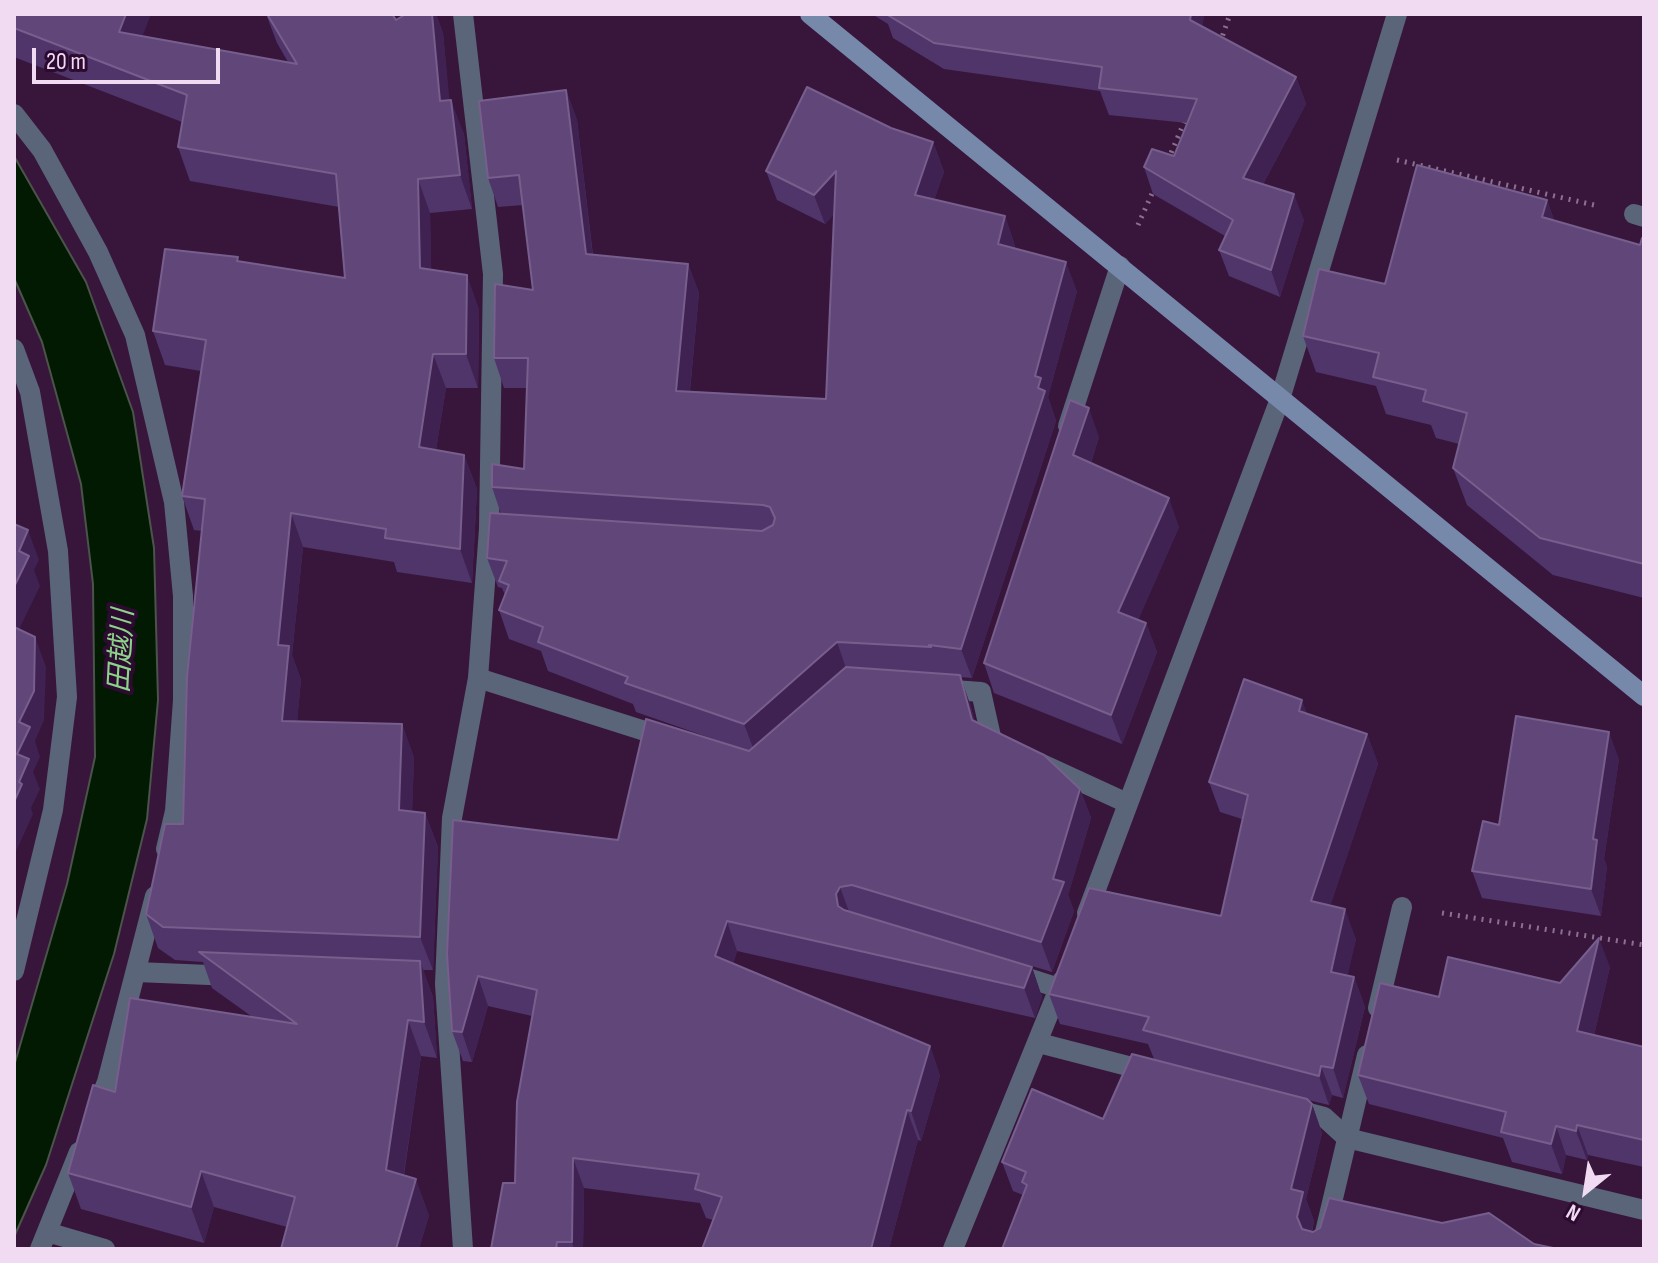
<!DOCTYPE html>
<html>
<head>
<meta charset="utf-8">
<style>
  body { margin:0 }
  #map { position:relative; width:1658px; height:1263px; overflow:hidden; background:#38163c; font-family:"Sofia Sans Condensed",sans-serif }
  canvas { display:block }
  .frame { position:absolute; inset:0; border:16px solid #f1dbf3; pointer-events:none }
  .north { position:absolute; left:1546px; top:1151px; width:80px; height:80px; -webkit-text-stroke:6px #2d0b31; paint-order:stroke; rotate:210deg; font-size:22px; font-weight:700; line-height:32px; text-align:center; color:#f1dbf3 }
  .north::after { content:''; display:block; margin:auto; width:28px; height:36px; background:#f1dbf3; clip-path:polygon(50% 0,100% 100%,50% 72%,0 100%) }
  .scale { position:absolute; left:32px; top:48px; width:188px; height:36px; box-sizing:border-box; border:4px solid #f1dbf3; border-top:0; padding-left:10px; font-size:24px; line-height:28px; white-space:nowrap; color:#f1dbf3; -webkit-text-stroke:6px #2d0b31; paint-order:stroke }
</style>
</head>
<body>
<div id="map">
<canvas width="1658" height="1263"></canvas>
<div class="frame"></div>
<div class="north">N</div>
<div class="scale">20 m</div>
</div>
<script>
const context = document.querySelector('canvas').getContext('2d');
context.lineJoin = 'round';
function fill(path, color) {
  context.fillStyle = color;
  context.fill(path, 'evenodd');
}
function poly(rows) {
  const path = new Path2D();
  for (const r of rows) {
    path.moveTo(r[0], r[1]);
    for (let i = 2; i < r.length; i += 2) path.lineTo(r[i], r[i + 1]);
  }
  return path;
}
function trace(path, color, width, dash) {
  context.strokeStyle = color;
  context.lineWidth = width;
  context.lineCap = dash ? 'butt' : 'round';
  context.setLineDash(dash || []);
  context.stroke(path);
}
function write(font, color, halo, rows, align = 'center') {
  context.font = font + ' "Sofia Sans Condensed","Noto Sans JP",sans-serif';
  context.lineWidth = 8;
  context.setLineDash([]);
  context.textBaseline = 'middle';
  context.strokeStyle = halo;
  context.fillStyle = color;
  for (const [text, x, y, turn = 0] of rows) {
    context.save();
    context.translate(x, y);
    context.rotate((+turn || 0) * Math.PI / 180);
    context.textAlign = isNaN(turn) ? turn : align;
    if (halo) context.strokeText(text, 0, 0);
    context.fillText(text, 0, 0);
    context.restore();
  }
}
const water = poly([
  [14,156,86,282,133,412,154,548,158,700,147,819,114,954,46,1165,14,1237,14,1066,67,884,95,757,93,584,81,484,42,342,14,278,14,156]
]);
fill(water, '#021a02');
trace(water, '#4a544a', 2);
trace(poly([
  [1220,43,1230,14],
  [1168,160,1186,118],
  [1397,160,1594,205],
  [1138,225,1155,187],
  [1442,913,1644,945]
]), '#8c708f', 5, [2, 6]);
trace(poly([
  [1634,214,1644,217],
  [1068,426,1120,266],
  [478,678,670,739],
  [940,689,981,692,992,741,1004,746],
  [1040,763,1127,803],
  [137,972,233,976],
  [1012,973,1059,988],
  [1039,1043,1151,1072],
  [1290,1108,1324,1117,1347,1138,1644,1210]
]), '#5a657a', 20);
trace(poly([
  [463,14,493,274,489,529,478,678,452,818,445,984,463,1249],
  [14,114,42,150,98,252,135,335,174,502,183,596,183,700,175,811,166,849],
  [14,349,30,392,58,551,67,697,53,810,14,971],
  [1087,913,1280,399,1397,14],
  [1378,1008,1402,907],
  [95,1112,107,1082,155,896],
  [47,1232,105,1249],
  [40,1249,79,1152],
  [953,1249,1062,981],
  [1321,1249,1367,1055]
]), '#5a657a', 20);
trace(poly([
  [810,14,1644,696]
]), '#7789aa', 20);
fill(poly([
  [14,14,288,62,277,43,266,14,392,14,396,20,406,14,436,14,443,33,449,100,464,134,472,209,430,213,431,269,479,309,478,388,446,388,436,450,464,455,477,489,472,583,397,572,394,562,303,547,292,655,301,680,297,721,402,724,414,758,412,811,425,813,438,847,433,970,423,970,433,997,437,1058,421,1056,404,1175,429,1215,419,1249,281,1249,287,1227,214,1207,204,1243,81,1209,68,1173,115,1092,251,1016,212,988,203,962,175,960,158,948,146,914,183,824,202,531,194,530,182,496,201,371,165,365,153,331,239,262,345,278,339,207,190,181,178,147,182,122,14,57],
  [872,14,1204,14,1202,27,1296,77,1306,104,1263,184,1304,220,1280,297,1229,276,1219,250,1225,236,1153,194,1144,167,1174,156,1187,123,1109,115,1100,91,944,69,893,38,888,24],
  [566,90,577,120,593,255,688,264,699,293,690,391,826,399,834,214,825,224,777,200,766,171,891,128,933,142,944,172,934,200,1005,216,1015,246,1015,248,1077,291,1048,397,1056,421,972,678,960,677,970,704,975,722,1080,789,1091,818,1068,895,1074,911,1052,972,861,915,1032,967,1042,997,1035,1018,737,951,733,964,930,1046,940,1076,921,1141,918,1140,889,1249,702,1249,713,1220,706,1218,700,1203,584,1188,583,1249,491,1249,515,1183,532,1016,488,1006,472,1062,463,1061,452,1031,447,954,618,840,742,749,636,712,633,704,548,671,541,651,509,639,499,610,505,595,502,588,498,587,487,558,501,514,492,487,524,469,527,388,504,388,494,358,533,290,523,205,498,207,488,178],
  [1547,200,1554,220,1640,245,1644,239,1644,598,1553,575,1467,505,1453,468,1459,444,1436,438,1431,425,1386,414,1376,386,1316,372,1303,336,1385,284],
  [1099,437,1091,463,1179,527,1138,620,1146,623,1157,652,1122,744,994,693,984,663],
  [1307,714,1367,734,1378,764,1330,906,1356,939,1347,976,1354,977,1365,1007,1343,1098,1332,1095,1329,1105,1308,1100,1312,1104,1322,1133,1306,1199,1314,1221,1312,1232,1534,1244,1002,1249,1023,1195,1013,1191,1002,1162,1103,1119,1154,1059,1148,1044,1060,1024,1049,994,1221,916,1242,819,1220,812,1209,782],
  [1619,759,1604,859,1607,867,1601,916,1482,898,1472,871,1499,825],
  [1610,967,1594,1035,1644,1047,1644,1167,1588,1155,1587,1160,1566,1155,1562,1174,1512,1162,1503,1138,1369,1104,1358,1075,1439,997,1560,983]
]), '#4f356a');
fill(poly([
  [126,14,151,14,131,66,119,32],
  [432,14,436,14,443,33,453,135,440,101],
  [1191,14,1204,14,1200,46,1190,20],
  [1296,77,1306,104,1252,204,1243,178],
  [566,90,577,120,596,284,586,254],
  [451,100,464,134,472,209,460,175],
  [933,142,944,172,926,224,915,195],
  [836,171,847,201,825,224,814,195],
  [418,179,430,213,432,301,420,268],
  [1294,194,1304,220,1280,297,1271,270],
  [1547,200,1560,237,1542,217],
  [1005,216,1015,246,1008,273,998,244],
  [1066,262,1077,291,1048,397,1056,421,972,678,961,649],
  [688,264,699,293,687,420,676,391],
  [467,275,479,309,478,388,466,354],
  [433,354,446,388,431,481,419,447],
  [1089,408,1099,437,1084,484,1073,455],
  [464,455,477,489,472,583,460,549],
  [1169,498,1179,527,1129,641,1118,612],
  [291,513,303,547,292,655,301,680,294,755,282,721,278,645],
  [28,530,39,560,34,570,40,586,14,640,14,587,19,551],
  [1146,623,1157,652,1122,744,1111,715],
  [35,637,46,667,44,720,35,741,40,757,33,772,40,789,31,808,33,814,14,856,14,802,19,722],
  [837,642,847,671,755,753,744,724],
  [960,675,970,704,982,750,972,720],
  [1302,700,1313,729,1299,711],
  [402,724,414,758,411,844,399,810],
  [1609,732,1619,759,1604,859,1607,867,1601,916,1591,889,1593,839],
  [1367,734,1378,764,1322,931,1311,901],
  [1080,789,1091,818,1068,895,1074,911,1052,972,1041,942,1053,879],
  [425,813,438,847,433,970,420,937],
  [840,887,851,917,838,906,836,894],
  [1345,909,1356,939,1342,1001,1331,972],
  [727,921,737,951,726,986,715,956],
  [1599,938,1610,967,1588,1061,1577,1031],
  [420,961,433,997,437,1058,424,1022],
  [1032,967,1042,997,1035,1018,1024,988],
  [478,976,488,1006,472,1062,462,1032],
  [1354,977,1365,1007,1343,1098,1333,1068],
  [408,1020,421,1056,399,1206,386,1170],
  [930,1046,940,1076,921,1141,911,1111],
  [1321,1066,1332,1095,1329,1105,1319,1076],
  [1312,1104,1322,1133,1306,1199,1314,1221,1308,1247,1297,1217,1291,1189],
  [907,1110,918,1140,889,1249,871,1249],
  [1577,1125,1588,1155,1587,1160,1576,1131],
  [1556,1126,1566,1155,1562,1174,1551,1144],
  [573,1158,584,1188,583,1249,574,1249,572,1242],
  [201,1171,214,1207,204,1243,191,1207],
  [416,1179,429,1215,419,1249,396,1249]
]), '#3f2152');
const building = poly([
  [14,14,126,14,119,32,297,64,267,14,392,14,396,20,406,14,432,14,440,101,451,100,460,175,418,179,420,268,467,275,466,354,433,354,419,447,464,455,460,549,385,538,386,529,291,513,278,645,289,646,282,721,402,724,399,810,425,813,420,937,163,927,146,914,165,824,183,824,187,677,205,499,182,496,206,340,153,331,165,249,238,257,237,261,345,278,336,174,178,147,187,95,14,28,14,14],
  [886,14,1191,14,1190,20,1296,77,1243,178,1294,194,1271,270,1219,250,1233,220,1144,167,1152,149,1174,156,1197,99,1099,88,1102,67,934,43,886,14],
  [807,87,891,128,933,142,915,195,1005,216,998,244,1066,262,1035,376,1041,378,1038,388,1045,391,961,649,929,645,931,647,837,642,744,724,625,683,628,677,538,642,543,627,499,610,509,585,499,581,507,561,487,558,490,513,762,531,773,525,775,518,770,507,763,505,492,487,492,464,524,469,528,358,494,358,495,284,533,290,519,175,488,178,479,101,566,90,586,254,688,264,676,391,826,399,836,171,814,195,766,171,807,87],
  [1417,165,1547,200,1542,217,1640,245,1642,238,1644,239,1644,564,1540,538,1453,468,1467,413,1423,401,1426,390,1373,377,1379,353,1303,336,1319,269,1385,284,1417,165],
  [1070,400,1089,408,1073,455,1169,498,1118,612,1146,623,1111,715,984,663,1070,400],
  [14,524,28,530,19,551,29,556,14,587,14,524],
  [14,627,35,637,34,691,19,722,30,727,17,754,29,759,19,782,22,784,14,802,14,627],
  [846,667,960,675,972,720,1044,755,1080,789,1053,879,1064,882,1041,942,852,885,840,887,836,894,838,906,844,910,1032,967,1024,988,727,921,715,956,930,1046,911,1111,907,1110,871,1249,702,1249,722,1197,695,1189,699,1174,573,1158,572,1242,557,1242,556,1249,491,1249,503,1183,515,1183,517,1102,537,990,478,976,462,1032,452,1031,447,954,453,820,618,840,646,719,749,751,846,667],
  [1244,679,1302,700,1299,711,1367,734,1311,901,1345,909,1331,972,1354,977,1333,1068,1321,1066,1319,1076,1143,1030,1149,1017,1049,994,1089,888,1221,916,1248,795,1209,782,1244,679],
  [1516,716,1609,732,1593,839,1597,840,1591,889,1472,871,1483,821,1499,825,1516,716],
  [1599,938,1577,1031,1644,1047,1644,1140,1577,1125,1576,1131,1556,1126,1551,1144,1501,1132,1506,1112,1358,1075,1380,983,1439,997,1448,957,1560,983,1599,938],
  [199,952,420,961,424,1022,408,1020,386,1170,416,1179,396,1249,281,1249,295,1197,201,1171,191,1207,68,1173,93,1085,115,1092,130,998,297,1024,199,952],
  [1132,1054,1307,1099,1312,1104,1291,1189,1303,1192,1297,1217,1302,1229,1313,1232,1320,1228,1329,1198,1442,1223,1489,1213,1534,1244,1558,1249,1002,1249,1027,1185,1022,1182,1026,1172,1002,1162,1032,1089,1103,1119,1132,1054]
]);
fill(building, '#614779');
trace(building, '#775e8c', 2);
write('italic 28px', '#8cd489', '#2d0b31', [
  ["田越川",123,651,-87]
]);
</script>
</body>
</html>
